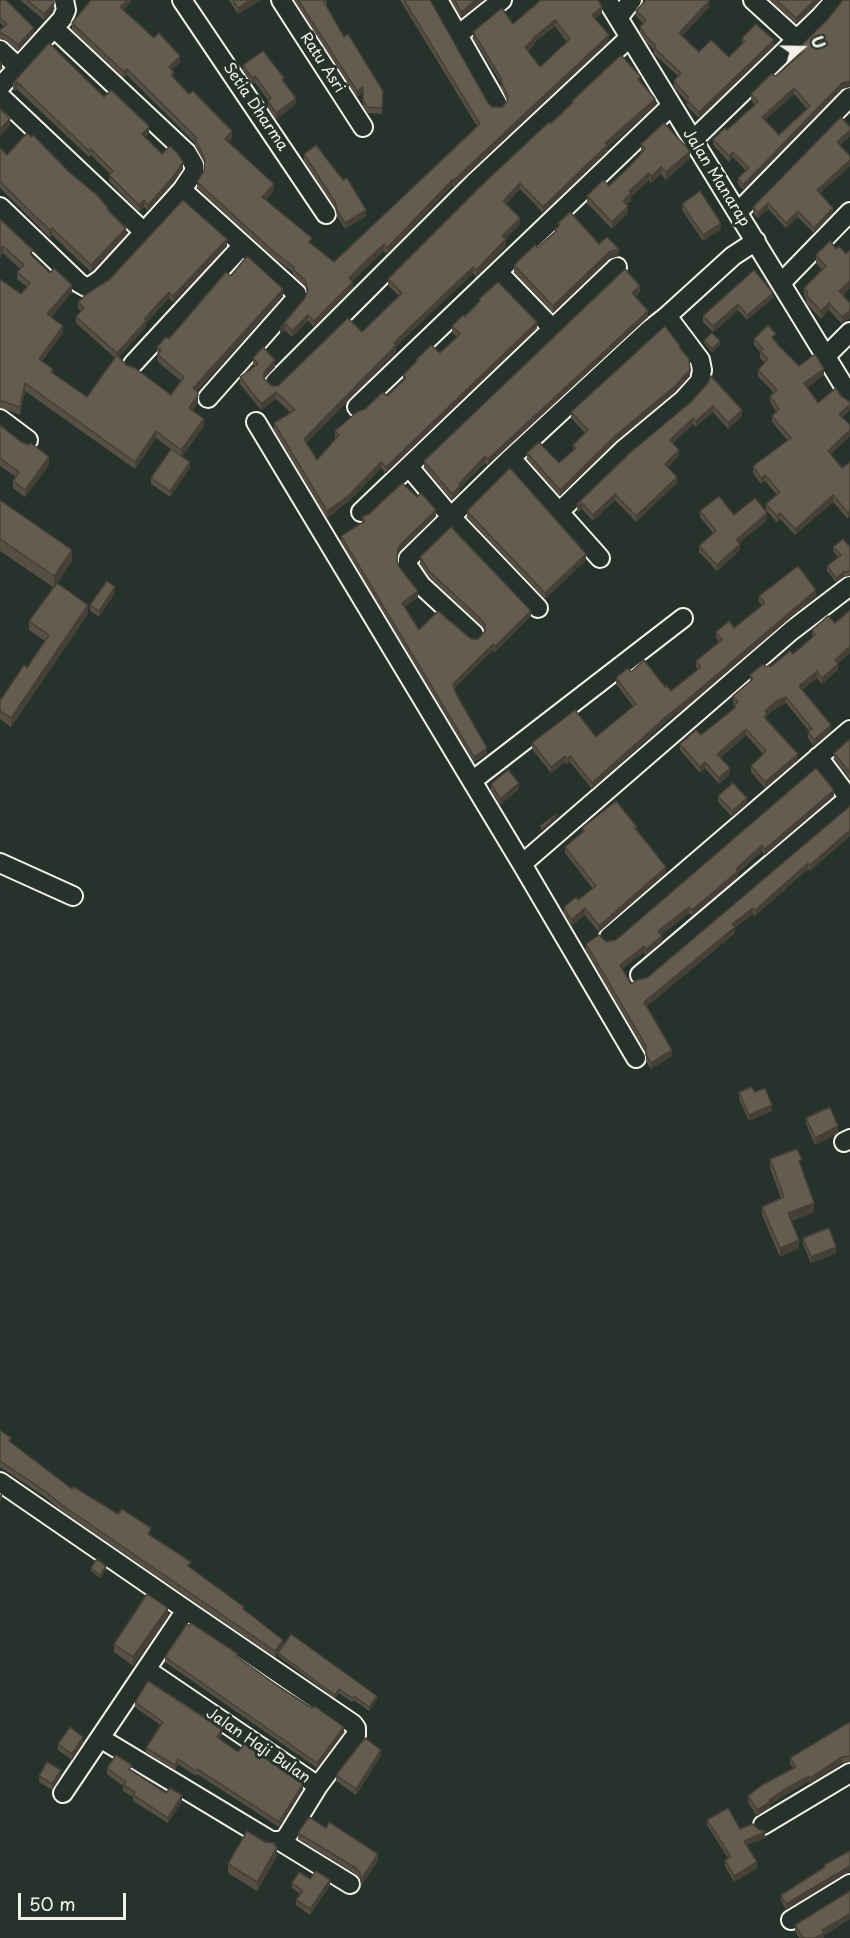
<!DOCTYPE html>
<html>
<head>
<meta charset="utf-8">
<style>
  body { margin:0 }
  #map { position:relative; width:850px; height:1938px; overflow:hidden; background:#26332d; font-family:"Playpen Sans",sans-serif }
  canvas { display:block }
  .north { position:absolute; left:772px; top:18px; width:60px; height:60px; -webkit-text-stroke:4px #26332d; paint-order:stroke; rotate:70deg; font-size:16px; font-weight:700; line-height:24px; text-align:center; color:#f4f1e8 }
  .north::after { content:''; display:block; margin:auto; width:21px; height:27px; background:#f4f1e8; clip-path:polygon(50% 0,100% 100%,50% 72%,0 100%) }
  .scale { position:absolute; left:18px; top:1893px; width:108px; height:27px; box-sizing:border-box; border:3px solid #f4f1e8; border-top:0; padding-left:8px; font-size:18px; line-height:21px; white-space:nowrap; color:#f4f1e8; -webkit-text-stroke:4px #26332d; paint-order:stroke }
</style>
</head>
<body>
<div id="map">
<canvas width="850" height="1938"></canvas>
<div class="north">U</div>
<div class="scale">50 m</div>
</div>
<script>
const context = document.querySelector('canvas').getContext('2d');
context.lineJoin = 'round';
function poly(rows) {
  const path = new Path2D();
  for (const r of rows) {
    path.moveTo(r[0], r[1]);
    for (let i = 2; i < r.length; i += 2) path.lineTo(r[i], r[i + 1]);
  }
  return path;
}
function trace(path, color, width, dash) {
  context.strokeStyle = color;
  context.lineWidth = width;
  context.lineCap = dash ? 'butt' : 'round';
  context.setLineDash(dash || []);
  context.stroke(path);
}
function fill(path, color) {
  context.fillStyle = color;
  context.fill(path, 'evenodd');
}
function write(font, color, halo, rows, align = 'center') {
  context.font = font + ' "Playpen Sans",sans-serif';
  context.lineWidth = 6;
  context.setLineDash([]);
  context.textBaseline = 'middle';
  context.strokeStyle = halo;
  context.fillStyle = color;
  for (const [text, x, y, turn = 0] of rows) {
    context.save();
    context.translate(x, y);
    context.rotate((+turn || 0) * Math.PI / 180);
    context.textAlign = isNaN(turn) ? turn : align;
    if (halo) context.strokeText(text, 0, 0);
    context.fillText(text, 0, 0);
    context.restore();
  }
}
const minor = poly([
  [182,0,326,214],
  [281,0,363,127],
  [438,0,497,103],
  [607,0,850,396],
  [753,0,797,40],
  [618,18,632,0],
  [458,35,502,0],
  [0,50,18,67],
  [0,87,62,19,66,10,64,0],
  [0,96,144,232],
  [693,140,820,17,835,0],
  [182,190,297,294,296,298,292,303,208,398],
  [0,207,79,283,86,287,91,286,101,279,144,232,182,190,194,172,194,165,187,153,55,29],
  [738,212,850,97],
  [498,272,553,329],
  [782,282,850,212],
  [826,356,850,332],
  [133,364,243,245],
  [275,382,475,182,629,38],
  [357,407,671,106],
  [0,419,28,440],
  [256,422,522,864,636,1058],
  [511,458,600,558],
  [409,467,451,517,538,608],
  [560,511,623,450,683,400,700,381,702,370,700,360,667,316,733,256,756,241],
  [361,512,617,267],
  [474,634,421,585,408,566,408,559,511,458,648,331,667,316],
  [818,757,849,798],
  [472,781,683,618],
  [0,863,73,896],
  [522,864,791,631,850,586],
  [609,937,850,730],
  [640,975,850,797],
  [844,1142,850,1139],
  [0,1482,186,1610],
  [100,1738,271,1841,280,1841,286,1838,318,1786],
  [63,1793,186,1610,353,1724,356,1728,356,1735,318,1786,147,1670],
  [763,1825,850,1773],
  [280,1841,350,1884],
  [791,1920,850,1884]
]);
trace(minor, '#f4f1e8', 22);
trace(minor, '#26332d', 18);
fill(poly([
  [0,0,7,1,34,33,18,51,7,41,0,39,0,30,4,27,0,23],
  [20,0,54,0,54,9,44,20],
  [91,0,131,0,131,2,123,10,180,62,172,70,174,78,232,138,228,142,274,190,266,200,312,244,334,262,477,126,400,0,430,0,488,103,492,107,502,107,507,101,501,87,501,83,473,38,473,32,513,24,602,13,595,18,609,41,454,187,453,185,387,254,384,251,371,263,352,281,353,288,314,327,308,321,292,337,285,330,280,334,280,328,305,298,307,293,305,286,293,275,293,272,273,257,197,188,197,182,204,171,205,164,195,146,195,143,127,75,124,78,72,30,72,23,91,1],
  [555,26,567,42,540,67,528,51,534,45,534,43],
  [229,0,261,0,238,14],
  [294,0,327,0,327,6,344,37,383,91,382,114,367,113,363,106,363,93,357,97],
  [451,0,484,0,461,18],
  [770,0,821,0,796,24],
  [850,0,850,87,842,89,743,190,738,184,738,178,746,171,733,157,729,162,713,145,713,139,727,130,755,105,751,100,751,94,776,76,801,54,800,52,800,47,828,19],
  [794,94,807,109,779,135,765,120],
  [709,2,709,7,682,36,699,52,729,57,742,44,742,38,774,46,699,118,687,106,687,102,674,87,674,81,678,76,654,54,654,50,646,42,640,32,640,27,643,23,636,16,636,11],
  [49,43,104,97,149,133,145,137,162,154,183,169,173,183,148,211,144,207,139,212,109,181,110,174,91,155,89,157,17,89,15,91,13,89,13,83],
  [243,65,284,82,296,104,276,119,268,107,268,100,255,82,252,84,243,71],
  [641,82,655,106,607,148,607,152,543,213,520,189,506,204,520,224,505,239,506,246,476,277,473,273,410,333,396,347,396,352,306,443,317,460,337,439,335,438,335,431,365,409,387,396,403,380,403,375,416,362,416,360,440,353,457,337,452,332,452,326,465,317,479,303,479,299,537,328,386,473,381,468,348,502,327,518,274,430,274,423,291,413,276,399,261,410,240,384,240,377,254,367,253,364,253,358,275,367,264,379,272,386,278,386,362,332,399,296,388,285,388,279,551,124,572,104,572,101],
  [850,127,850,136,840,145,850,156,850,166,820,193,833,213,814,233,798,217,786,228,768,209,758,218,753,213,753,207],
  [641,144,690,158,666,180,661,174,651,183,649,180,631,197,631,201,627,204,628,213,612,229,587,203,587,196,609,186,631,165,642,153,641,152],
  [0,148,7,155,108,211,126,235,91,272,52,235,50,238,0,188],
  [304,154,366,216,345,229,337,216,335,208,304,161],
  [682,204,721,229,703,241,682,210],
  [0,219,33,257,50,273,72,292,51,317,63,333,42,361,53,374,87,397,115,358,76,323,76,317,81,311,78,308,78,302,227,246,173,302,169,298,146,323,146,327,119,357,126,365,171,395,181,381,158,362,157,347,169,339,231,276,283,296,197,391,198,403,192,410,204,426,182,456,190,468,170,497,151,484,151,478,171,449,156,438,135,469,25,391,20,415,2,408,0,408,0,279,21,294,27,287,17,279,17,272,20,269,3,253,0,257],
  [558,223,599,244,619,256,609,259,553,313,514,272,514,265,537,248,555,232,555,230,558,227],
  [836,249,846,254,850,250,850,288,843,295,850,303,850,318,842,324,829,310,821,319,806,303,806,298,804,296,804,288,822,270,816,263,816,255],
  [754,270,773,298,747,320,738,310,713,332,703,322,703,316],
  [640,292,635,297,648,317,488,465,485,463,460,488,460,492,452,500,424,467,424,461],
  [754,339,776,340,775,341,779,346,799,366,824,375,807,388,818,403,843,418,850,425,850,436,831,454,842,468,850,462,848,519,833,502,795,535,780,519,777,523,766,510,766,504,777,495,765,481,761,484,753,473,753,466,788,441,772,422,772,416,776,412,770,402,770,396,774,393,758,376,758,370,765,363,760,358,760,352,754,345],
  [704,340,720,345,712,352,704,343],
  [680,348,690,376,675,392,616,441,560,496,527,459,527,453,559,463,573,451,573,445,585,433,571,418,571,412],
  [708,383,742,416,728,429,713,412,696,427,693,424,673,443,679,456,668,467,677,483,636,522,615,500,593,521,582,509,579,512,577,510,577,504,691,402],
  [0,425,49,465,25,497,13,488,13,481,16,477,0,466],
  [0,500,72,561,57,583,88,614,11,727,0,719,0,701,27,668,45,641,29,630,29,621,53,587,0,551],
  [467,511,586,560,545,599,467,517],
  [700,511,734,515,767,520,739,543,740,550,717,571,699,552,699,546,713,533,700,517],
  [436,516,400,551,398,555,397,561,399,567,418,597,404,607,419,630,471,639,478,639,485,631,482,626,430,578,420,563,420,557,531,616,495,652,493,650,454,689,487,754,474,762,341,541,341,536,362,523,362,517],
  [833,547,850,547,850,576,844,577,836,582,827,571,827,566,838,557,833,551],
  [115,593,99,617,90,611,90,605],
  [759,596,816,596,687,706,669,719,592,789,570,762,567,764,565,762,551,773,532,749,532,743,596,737,633,706,616,684,616,678,631,672,665,687,671,691,698,669,696,667,696,661,719,642,716,638,716,632,734,628,762,605,759,602],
  [812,630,850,653,838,663,838,670,822,684,817,678,802,690,831,731,814,746,808,738,808,732,809,731,786,703,776,708,767,715,767,720,798,760,765,788,751,772,751,766,763,754,746,735,720,758,730,774,719,784,705,768,700,773,680,750,680,744,701,735,734,708,735,705,733,702,733,696,750,681,750,675,766,667,770,667,793,654,812,637],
  [850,739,850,779,834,759,834,753],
  [491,784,519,789,500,805,491,790],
  [718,796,747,804,732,817,718,802],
  [834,796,765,855,762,851,738,873,738,877,692,916,689,913,661,935,662,942,646,955,644,952,622,969,631,984,647,978,850,806,850,836,810,871,808,869,755,916,753,914,735,928,735,933,647,1006,672,1056,651,1069,646,1061,646,1052,586,950,586,944,616,940],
  [582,828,637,830,666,873,599,932,585,915,571,926,564,913,564,907,578,900,593,889,565,853,565,847,582,833],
  [739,1092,755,1092,772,1111,749,1121,739,1099],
  [806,1118,838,1133,815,1145,806,1124],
  [770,1159,802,1169,814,1212,791,1221,799,1248,780,1257,762,1215,762,1207,781,1198,770,1168],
  [803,1238,836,1253,811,1263,803,1244],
  [0,1430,11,1443,72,1489,151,1535,151,1536,191,1568,244,1610,283,1646,377,1699,369,1711,354,1700,352,1702,339,1693,335,1698,278,1656,278,1653,279,1651,275,1657,62,1511,45,1497,0,1467],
  [91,1568,106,1569,100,1578,91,1571],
  [168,1617,133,1666,114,1652,114,1644],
  [165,1657,238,1657,344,1732,317,1768,165,1662],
  [135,1702,222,1734,219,1739,238,1752,303,1789,279,1827,197,1774,196,1776,178,1764,175,1770,146,1753,146,1748,160,1725,135,1707],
  [850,1722,850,1762,842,1763,810,1784,809,1781,782,1797,770,1805,770,1807,757,1816,748,1802,748,1796,793,1768,790,1764,790,1758],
  [83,1743,72,1760,58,1750,58,1744],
  [381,1756,356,1795,336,1781,336,1775],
  [107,1768,132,1770,166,1793,182,1801,168,1823,133,1801,133,1797,123,1791,123,1786,107,1774],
  [39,1776,61,1776,52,1790,39,1782],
  [707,1820,765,1838,747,1845,757,1868,734,1882,725,1866,725,1860,728,1858,707,1825],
  [326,1828,378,1860,361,1886,360,1879,356,1874,298,1839,298,1833],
  [265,1842,275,1846,277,1856,257,1891,228,1873,228,1864],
  [850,1851,850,1871,786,1910,781,1900,781,1895,824,1868,824,1865],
  [310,1879,330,1885,310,1915,296,1905,296,1900,300,1894,292,1888,292,1883],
  [850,1891,850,1919,824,1935,824,1938,799,1938,795,1930,795,1925]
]), '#564f43');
fill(poly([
  [127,0,131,0,131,2,120,14,120,7],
  [250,0,261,0,238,14,238,8],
  [476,0,484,0,461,18,461,12],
  [707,0,711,0,709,2,709,7,679,39,679,33],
  [815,0,821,0,796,24,796,18],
  [54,3,54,9,44,20,44,14],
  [602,7,602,13,592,21,592,15],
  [555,20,555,26,534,43,534,45,525,53,525,47,533,38],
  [34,28,34,33,18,51,18,45],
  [609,35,609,41,454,187,454,180],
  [774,40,774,46,699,118,699,112],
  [180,56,180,62,169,73,169,67],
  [2,60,2,68,0,70,0,63],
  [127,69,127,75,124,78,124,72],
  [255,76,255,82,252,84,252,78],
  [850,81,850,87,842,89,743,190,743,185,842,83],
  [17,82,17,89,15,91,15,84],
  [363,87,363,93,357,97,357,91],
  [794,88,794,94,762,123,762,117],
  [296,98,296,104,276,119,276,113],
  [655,99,655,106,607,148,607,152,543,213,543,207,605,143],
  [10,119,10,126,0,136,0,129],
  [149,127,149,133,142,140,142,134],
  [850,130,850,136,837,148,837,142],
  [232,131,232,138,225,145,225,139],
  [690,151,690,158,666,180,666,172],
  [733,152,733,157,729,162,729,156],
  [850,160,850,166,817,196,817,190],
  [183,162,183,169,173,183,148,211,148,205],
  [661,167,661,174,651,183,651,176],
  [649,173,649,180,631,197,631,201,623,208,623,201,629,191],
  [453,179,453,185,387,254,387,248],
  [520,183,520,189,503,207,503,201],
  [274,184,274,190,262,204,262,197],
  [144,200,144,207,139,212,139,205],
  [768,203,768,209,758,218,758,213],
  [628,206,628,213,612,229,612,222],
  [833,208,833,213,814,233,814,228],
  [366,210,366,216,345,229,345,223],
  [798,211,798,217,786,228,786,223],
  [520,218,520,224,502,242,502,236],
  [721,223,721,229,703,241,703,235],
  [52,228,52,235,50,238,50,230],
  [126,228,126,235,91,272,91,265],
  [227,239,227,246,173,302,173,296],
  [506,239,506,246,476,277,476,270],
  [384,244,384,251,349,284,349,278],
  [3,246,3,253,0,257,0,250],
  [619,249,619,256,609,259,553,313,553,306,609,252],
  [473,267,473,273,396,347,396,352,304,445,304,439,394,343],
  [850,281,850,288,839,298,839,291],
  [353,282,353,288,314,327,314,321],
  [72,285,72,292,47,321,47,314],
  [640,286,640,292,632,299,632,293],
  [283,289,283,296,193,395,193,388],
  [169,292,169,298,146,323,146,327,117,359,117,353,144,319],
  [773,293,773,298,747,320,747,315],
  [829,303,829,310,821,319,821,311],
  [738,304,738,310,713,332,713,326],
  [850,310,850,318,842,324,842,317],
  [648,311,648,317,488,465,488,459],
  [308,315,308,321,292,337,292,331],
  [537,322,537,328,386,473,386,467],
  [285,323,285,330,280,334,280,328],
  [63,326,63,333,39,366,39,359],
  [720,341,720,345,712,352,712,349],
  [275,360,275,367,264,379,264,372],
  [824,369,824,375,804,390,804,383],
  [690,370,690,376,675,392,616,441,560,496,560,490,616,435],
  [25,383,25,391,20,415,20,407],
  [276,392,276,399,261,410,261,404],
  [198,395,198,403,189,415,189,408],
  [850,405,850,411,839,420,839,414],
  [713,406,713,412,696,427,696,421],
  [742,410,742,416,728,429,728,423],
  [693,418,693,424,670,446,670,440],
  [204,419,204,426,181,457,181,450],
  [850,430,850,436,828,457,828,451],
  [156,431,156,438,135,469,135,462],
  [679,450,679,456,665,470,665,464],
  [485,456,485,463,460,488,460,492,452,500,452,494,459,484],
  [49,457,49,465,25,497,25,490],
  [190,462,190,468,170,497,170,491],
  [381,462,381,468,348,502,327,518,327,511],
  [765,475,765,481,761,484,761,478],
  [677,477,677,483,636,522,636,516],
  [615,494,615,500,593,521,593,515],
  [833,495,833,502,795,535,795,529],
  [582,503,582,509,579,512,579,506],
  [436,510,436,516,400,551,398,555,398,549,400,545],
  [850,510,850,517,848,519,848,513],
  [767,513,767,520,736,546,736,540],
  [780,513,780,519,777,523,777,516],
  [740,544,740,550,717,571,717,565],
  [72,550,72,561,54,588,54,576],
  [586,554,586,560,545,599,545,593],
  [844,572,844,577,836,582,836,578],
  [115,587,115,593,99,617,99,611],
  [816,590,816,596,687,706,669,719,592,789,592,783,669,714],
  [418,591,418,597,402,609,402,603],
  [88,605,88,614,11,727,11,718],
  [531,611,531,616,495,652,495,646],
  [850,641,850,653,835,666,835,660],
  [493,644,493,650,453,690,453,684],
  [838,664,838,670,822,684,822,678],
  [817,671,817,678,799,692,799,686],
  [786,697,786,703,776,708,767,715,767,720,764,723,765,711,776,701],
  [831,725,831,731,814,746,814,740],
  [746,729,746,735,717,760,717,754],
  [487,748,487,754,474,762,474,757],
  [798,754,798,760,765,788,765,782],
  [565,756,565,762,551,773,551,767],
  [570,756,570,762,567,764,567,759],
  [705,762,705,768,700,773,700,767],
  [730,768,730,774,719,784,719,778],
  [519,783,519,789,500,805,500,799],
  [834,790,834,796,765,855,765,849],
  [747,798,747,804,732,817,732,811],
  [556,816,556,819,542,832,542,829],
  [850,830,850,836,810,871,810,865],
  [762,845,762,851,738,873,738,877,692,916,692,910,736,869],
  [808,863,808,869,755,916,755,910],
  [666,867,666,873,599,932,599,926],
  [689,907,689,913,658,937,658,931],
  [585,908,585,915,571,926,571,920],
  [753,908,753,914,735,928,735,933,644,1008,644,1002,732,924],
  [662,936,662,942,646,955,646,949],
  [644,946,644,952,620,971,620,965],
  [672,1050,672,1056,651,1069,651,1063],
  [772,1105,772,1111,749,1121,749,1115],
  [838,1126,838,1133,815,1145,815,1138],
  [814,1203,814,1212,788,1222,788,1213],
  [799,1240,799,1248,780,1257,780,1248],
  [836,1247,836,1253,811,1263,811,1257],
  [2,1492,2,1498,0,1502,0,1495],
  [106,1566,106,1569,100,1578,100,1575],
  [168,1608,168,1617,133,1666,133,1657],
  [283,1640,283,1646,275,1657,275,1651],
  [339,1689,339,1693,335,1698,335,1695],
  [377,1696,377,1699,369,1711,369,1707],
  [344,1727,344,1732,317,1768,317,1763],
  [222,1729,222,1734,217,1742,217,1737],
  [83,1737,83,1743,72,1760,72,1754],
  [381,1750,381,1756,356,1795,356,1789],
  [842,1757,842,1763,810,1784,810,1778],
  [178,1759,178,1764,175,1770,175,1765],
  [61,1770,61,1776,52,1790,52,1784],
  [809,1776,809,1781,782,1797,770,1805,770,1807,757,1816,757,1810,769,1800,782,1791],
  [303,1784,303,1789,279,1827,279,1822],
  [182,1795,182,1801,168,1823,168,1818],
  [765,1832,765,1838,744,1846,744,1841],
  [275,1843,275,1850,277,1847,277,1856,257,1891,257,1882],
  [378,1854,378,1860,361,1886,361,1879],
  [757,1862,757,1868,734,1882,734,1876],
  [850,1866,850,1871,786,1910,786,1904],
  [330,1880,330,1885,310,1915,310,1909],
  [850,1914,850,1919,824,1935,824,1938,815,1938,822,1930]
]), '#464037');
const building = poly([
  [0,0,6,0,34,28,18,45,7,36,0,33,0,30,7,24,0,18,0,0],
  [27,0,54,0,54,3,44,14,27,0],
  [91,0,127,0,120,7,154,38,159,33,180,56,169,67,174,72,171,75,189,94,193,91,232,131,225,139,274,184,262,197,312,238,309,242,334,262,480,124,404,0,430,0,488,103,492,107,502,107,507,102,508,96,501,81,502,80,473,32,502,8,513,24,541,0,598,0,602,7,592,15,609,35,454,180,453,179,387,248,384,244,371,256,349,278,353,282,314,321,308,315,292,331,285,323,280,328,305,298,308,290,305,280,293,269,294,267,273,251,197,182,204,171,205,159,195,139,197,138,127,69,124,72,72,23,91,0],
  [555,20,570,39,540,67,525,47,534,39,533,38,555,20],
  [233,0,250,0,238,8,233,0],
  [298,0,327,0,324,2,344,37,348,34,383,91,382,108,367,107,363,100,363,87,357,91,298,0],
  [455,0,476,0,461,12,455,0],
  [646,0,708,0,709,1,679,33,699,52,711,40,729,57,745,41,742,38,756,24,774,40,699,112,687,100,689,98,674,81,681,73,654,48,656,46,646,36,640,27,646,20,636,11,646,0],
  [776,0,815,0,796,18,776,0],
  [843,0,850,0,850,81,842,83,743,185,738,178,749,168,733,152,729,156,713,139,725,128,727,130,758,102,751,94,771,74,776,76,804,51,800,47,828,19,843,0],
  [794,88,810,106,779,135,762,117,794,88],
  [49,43,104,97,111,90,148,125,149,127,142,134,162,154,170,146,178,154,183,162,173,177,148,205,144,200,139,205,109,175,113,171,91,149,89,151,17,82,15,84,13,83,49,43],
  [263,51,284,78,282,80,296,98,276,113,268,101,271,98,255,76,252,78,243,65,263,51],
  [621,55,641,77,638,79,655,99,605,143,607,145,543,207,520,183,503,201,520,218,502,236,506,239,476,270,473,267,410,327,394,343,396,345,304,439,317,460,339,435,335,431,357,412,365,409,383,392,387,396,406,378,403,375,417,361,416,360,431,345,440,353,460,334,452,326,463,315,465,317,480,301,479,299,498,282,537,322,386,467,381,462,348,496,327,511,274,423,295,410,276,392,261,404,240,377,258,364,253,358,263,347,275,360,264,372,264,379,272,386,278,386,348,318,362,332,402,293,388,279,483,184,549,122,551,124,573,102,572,101,621,55],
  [0,109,10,119,0,129,0,109],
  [841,117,850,127,850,130,837,142,850,156,850,160,817,190,833,208,814,228,798,211,786,223,768,203,758,213,753,207,841,117],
  [664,123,690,151,666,172,661,167,651,176,649,173,629,191,631,193,623,201,628,206,612,222,587,196,603,180,609,186,631,165,645,149,641,144,664,123],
  [27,133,31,137,33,135,68,171,98,196,108,208,107,210,126,228,91,265,52,228,50,230,34,215,0,181,0,148,7,155,27,133],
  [316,145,343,180,347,178,366,210,345,223,337,210,335,202,304,154,316,145],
  [700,191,721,223,703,235,682,204,700,191],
  [183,200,227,239,173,296,169,292,144,319,146,321,117,353,76,317,84,308,78,302,88,293,109,280,183,200],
  [570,212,599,244,607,237,619,249,609,252,553,306,514,265,535,245,537,248,556,231,555,230,560,225,558,223,570,212],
  [0,219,33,250,30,254,50,273,54,268,72,285,47,314,63,326,39,359,53,369,51,372,87,397,117,355,126,365,135,368,171,395,184,377,158,355,161,350,157,347,166,337,169,339,226,272,231,276,247,256,283,289,193,388,197,391,198,395,189,408,204,419,181,450,156,431,135,462,25,383,20,407,2,401,0,401,0,279,21,294,30,283,17,272,24,265,3,246,0,250,0,219],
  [830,241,836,249,839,246,846,254,850,250,850,281,839,291,850,303,850,310,842,317,829,303,821,311,806,295,808,293,804,288,826,266,816,255,830,241],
  [625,269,640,286,632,293,648,311,488,459,485,456,459,484,460,486,452,494,424,461,625,269],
  [754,270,773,293,747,315,738,304,713,326,703,316,754,270],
  [768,325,776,334,772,337,779,346,799,366,815,354,824,369,804,383,818,403,836,388,841,396,850,402,850,405,839,414,850,425,850,430,828,451,842,468,850,462,850,510,848,513,833,495,795,529,780,513,777,516,766,504,780,492,765,475,761,478,753,466,791,438,772,416,779,409,770,396,777,390,758,370,768,359,760,351,763,349,754,339,768,325],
  [665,326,680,346,679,347,689,359,690,370,675,386,616,435,560,490,527,453,539,442,559,463,576,448,573,445,588,430,571,412,665,326],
  [712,333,720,341,712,349,704,340,712,333],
  [711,376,742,410,728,423,713,406,696,421,693,418,670,440,679,450,665,464,677,477,636,516,615,494,593,515,582,503,579,506,577,504,631,452,691,402,708,383,711,376],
  [0,425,21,442,29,445,31,443,49,457,25,490,13,481,19,472,0,458,0,425],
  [171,449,190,462,170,491,151,478,171,449],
  [510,468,586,554,545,593,467,511,510,468],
  [402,483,417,497,421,493,436,510,400,545,398,549,397,560,399,567,418,591,402,603,419,630,438,611,471,639,478,639,485,631,485,625,482,620,430,572,420,557,451,527,531,611,495,646,493,644,453,684,455,692,487,748,474,757,341,536,365,521,362,517,369,514,402,483],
  [719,496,734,515,755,498,767,513,736,540,740,544,717,565,699,546,716,531,700,511,719,496],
  [0,500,72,550,54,576,0,539,0,500],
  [843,539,850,547,850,571,844,572,836,578,827,566,841,555,833,547,843,539],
  [798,566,816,590,687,700,669,714,592,783,570,756,567,759,565,756,551,767,532,743,575,710,596,737,636,704,616,678,628,668,631,672,644,660,665,687,666,685,671,691,701,667,696,661,722,640,716,632,729,621,734,628,765,603,759,596,798,566],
  [107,581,115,587,99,611,90,605,107,581],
  [57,583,88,605,11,718,0,711,0,701,24,665,27,668,49,635,29,621,57,583],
  [850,610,850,646,835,660,838,664,822,678,817,671,799,686,831,725,814,740,808,732,812,729,786,697,776,701,765,711,767,714,764,717,798,754,765,782,751,766,766,751,746,729,717,754,730,768,719,778,705,762,700,767,680,744,696,730,701,735,736,707,734,705,738,702,733,696,753,679,750,675,763,664,766,667,769,665,770,667,790,651,793,654,815,635,812,630,828,616,835,623,850,610],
  [850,739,850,773,834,753,850,739],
  [816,768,834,790,765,849,762,845,736,869,738,871,692,910,689,907,658,931,662,936,646,949,644,946,620,965,631,984,637,980,647,978,850,806,850,830,810,865,808,863,755,910,753,908,732,924,735,927,644,1002,672,1050,651,1063,646,1055,646,1046,586,944,599,935,606,942,616,940,816,768],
  [508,770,519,783,500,799,491,784,508,770],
  [733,783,747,798,732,811,718,796,733,783],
  [616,801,637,827,635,828,666,867,599,926,585,908,571,920,564,907,576,897,578,900,596,886,565,847,584,831,582,828,616,801],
  [555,815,556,816,542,829,540,826,555,815],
  [752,1087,755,1092,765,1088,772,1105,749,1115,739,1092,752,1087],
  [830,1107,838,1126,815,1138,806,1118,830,1107],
  [797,1149,802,1160,799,1161,814,1203,788,1213,799,1240,780,1248,762,1207,784,1197,770,1159,797,1149],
  [829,1228,836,1247,811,1257,803,1238,829,1228],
  [0,1430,11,1438,9,1441,72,1489,74,1487,118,1514,122,1509,151,1528,148,1534,191,1562,188,1566,244,1607,243,1609,283,1640,275,1651,62,1505,45,1491,0,1461,0,1430],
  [97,1559,106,1566,100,1575,91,1568,97,1559],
  [147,1594,168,1608,133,1657,114,1644,147,1594],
  [191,1623,238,1654,236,1656,276,1685,312,1708,314,1706,344,1727,317,1763,165,1657,187,1624,189,1626,191,1623],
  [291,1634,377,1696,369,1707,354,1696,352,1698,339,1689,335,1695,278,1653,291,1634],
  [148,1681,222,1729,217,1737,238,1752,244,1744,303,1784,279,1822,197,1769,196,1771,178,1759,175,1765,146,1748,163,1722,135,1702,148,1681],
  [850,1722,850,1756,842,1757,810,1778,809,1776,782,1791,769,1800,770,1802,757,1810,748,1796,762,1785,796,1767,790,1758,850,1722],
  [70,1727,83,1737,72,1754,58,1744,70,1727],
  [365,1738,381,1750,356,1789,336,1775,365,1738],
  [116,1755,132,1765,129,1769,166,1793,170,1788,182,1795,168,1818,133,1795,135,1792,123,1785,126,1782,107,1768,116,1755],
  [47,1762,61,1770,52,1784,39,1776,47,1762],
  [728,1808,740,1829,753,1824,758,1829,765,1832,744,1841,757,1862,734,1876,725,1860,731,1857,707,1820,728,1808],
  [309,1817,326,1828,329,1822,378,1854,361,1879,360,1873,356,1868,298,1833,309,1817],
  [247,1831,265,1842,275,1843,274,1845,277,1847,257,1882,228,1864,247,1831],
  [850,1851,850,1866,786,1904,781,1895,825,1867,824,1865,850,1851],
  [316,1871,330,1880,310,1909,296,1900,303,1891,292,1883,299,1872,310,1879,316,1871],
  [850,1891,850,1914,822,1930,824,1933,815,1938,803,1938,795,1925,850,1891]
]);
fill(building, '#645c4e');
trace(building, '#464037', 1.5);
write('15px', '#f4f1e8', '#26332d', [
  ["Ratu Asri",322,63,57],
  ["Setia Dharma",255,107,56],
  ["Jalan Manarap",716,178,58],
  ["Jalan Haji Bulan",258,1746,34]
]);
</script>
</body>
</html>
